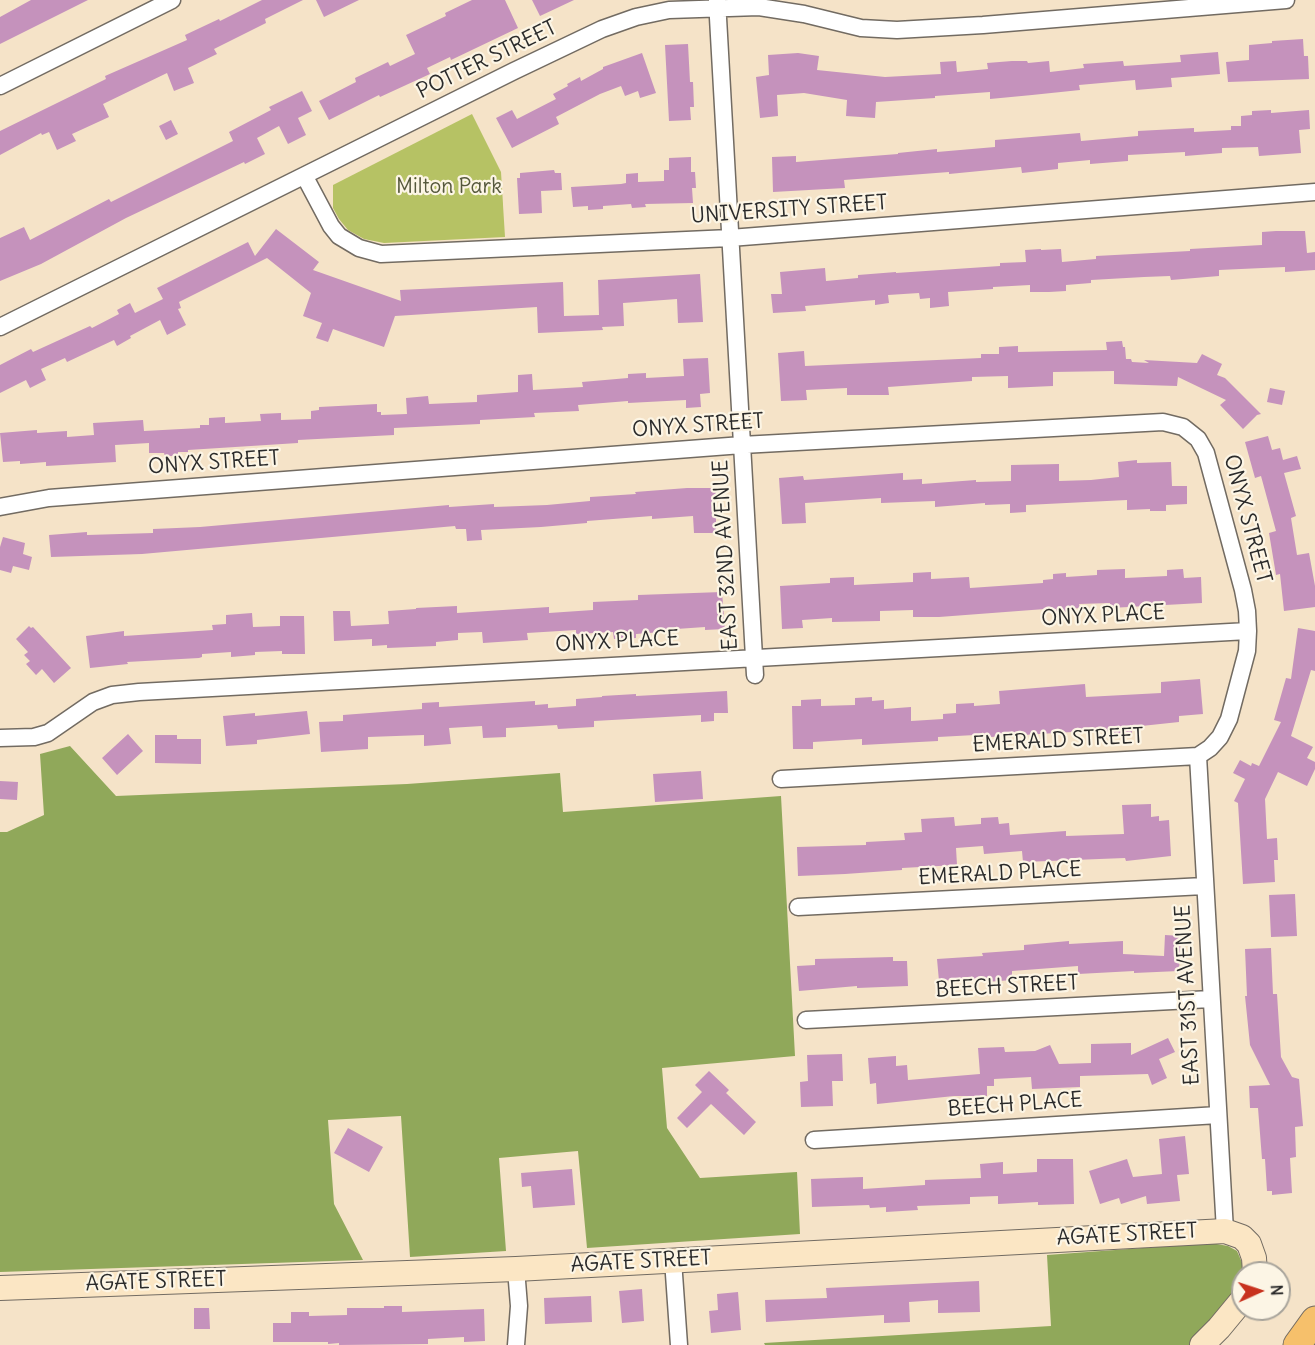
<!DOCTYPE html>
<html>
<head>
<meta charset="utf-8">
<style>
  body { margin:0 }
  #map { position:relative; width:1315px; height:1345px; overflow:hidden; background:#f5e3c8; font-family:Delius,sans-serif }
  canvas { display:block }
  .north { position:absolute; left:1231px; top:1261px; width:60px; height:60px; box-sizing:border-box; background:#fcf5e5; border:2px solid #a8a49b; border-radius:50%; rotate:87deg; font-size:16px; font-weight:700; line-height:24px; text-align:center; color:#2b2b2b }
  .north::after { content:''; display:block; margin:auto; width:21px; height:27px; background:#c8321e; clip-path:polygon(50% 0,100% 100%,50% 72%,0 100%) }
</style>
</head>
<body>
<div id="map">
<canvas width="1315" height="1345"></canvas>
<div class="north">N</div>
</div>
<script>
const context = document.querySelector('canvas').getContext('2d');
context.lineJoin = 'round';
function fill(path, color) {
  context.fillStyle = color;
  context.fill(path, 'evenodd');
}
function poly(rows) {
  const path = new Path2D();
  for (const r of rows) {
    path.moveTo(r[0], r[1]);
    for (let i = 2; i < r.length; i += 2) path.lineTo(r[i], r[i + 1]);
  }
  return path;
}
function trace(path, color, width, dash) {
  context.strokeStyle = color;
  context.lineWidth = width;
  context.lineCap = dash ? 'butt' : 'round';
  context.setLineDash(dash || []);
  context.stroke(path);
}
function write(font, color, halo, rows, align = 'center') {
  context.font = font + ' Delius,sans-serif';
  context.lineWidth = 4.5;
  context.setLineDash([]);
  context.textBaseline = 'middle';
  context.strokeStyle = halo;
  context.fillStyle = color;
  for (const [text, x, y, turn = 0] of rows) {
    context.save();
    context.translate(x, y);
    context.rotate((+turn || 0) * Math.PI / 180);
    context.textAlign = isNaN(turn) ? turn : align;
    if (halo) context.strokeText(text, 0, 0);
    context.fillText(text, 0, 0);
    context.restore();
  }
}
fill(poly([
  [472,114,501,172,505,237,384,243,364,239,348,230,339,219,333,208,333,185]
]), '#b6c264');
fill(poly([
  [70,746,116,796,407,784,560,773,563,812,781,796,795,1056,662,1068,667,1128,700,1178,797,1172,800,1234,587,1248,578,1151,499,1158,506,1251,410,1257,401,1116,328,1120,334,1204,363,1260,0,1272,0,832,7,832,44,815,40,754],
  [1211,1243,1228,1246,1237,1251,1243,1265,1239,1285,1221,1314,1190,1345,765,1345,764,1343,1051,1326,1047,1255]
]), '#90a85a');
fill(poly([
  [31,0,88,0,0,44,0,17],
  [262,0,303,0,265,19,266,23,214,49,217,54,188,68,194,83,174,91,167,73,103,104,109,117,72,134,76,141,57,150,49,132,42,135,41,133,0,155,0,131,106,79,105,76,187,40,185,35,219,19,220,21],
  [316,0,359,0,324,17],
  [472,0,505,0,518,28,451,60,450,57,427,68,430,74,380,97,379,95,329,120,319,101,356,82,355,78,388,62,390,66,415,54,406,35,446,16,445,13],
  [532,0,574,0,540,16],
  [1303,39,1304,56,1308,56,1309,79,1228,82,1226,62,1249,60,1249,45,1272,43,1272,41],
  [688,44,690,82,693,82,694,107,690,107,691,120,669,121,665,45],
  [1218,52,1220,74,1171,78,1172,87,1136,90,1135,80,1079,85,1080,90,1032,95,990,99,990,92,935,96,935,98,876,102,875,118,846,116,847,100,804,93,777,95,778,116,760,118,756,77,769,75,768,55,798,53,819,56,817,70,885,77,941,74,940,62,956,61,957,72,988,69,987,63,1012,61,1027,61,1028,63,1049,61,1050,72,1084,68,1083,64,1123,61,1124,66,1181,62,1180,55],
  [642,53,656,93,640,98,638,91,625,96,621,86,600,94,556,117,559,124,512,148,496,118,512,110,517,119,556,99,553,94,568,86,567,84,580,77,581,81,603,69,603,67],
  [302,91,312,111,298,118,306,135,288,144,279,126,257,138,265,154,245,164,244,162,126,218,41,264,0,281,0,238,24,227,30,240,109,199,111,202,233,141,229,132,271,110,269,107],
  [1271,110,1271,113,1309,110,1310,129,1299,130,1301,153,1259,156,1258,147,1222,148,1222,153,1185,156,1185,152,1128,155,1128,161,1090,164,1090,160,1058,163,1058,169,1022,173,1021,167,949,174,949,172,844,180,845,188,773,192,772,157,796,156,796,162,898,154,898,153,937,149,937,152,995,147,995,140,1080,133,1081,141,1138,136,1138,131,1194,128,1194,132,1231,130,1231,126,1241,126,1241,116,1252,115,1252,111],
  [171,120,178,134,166,140,159,126],
  [691,157,691,172,695,172,696,188,692,188,693,203,645,204,646,207,632,208,631,204,603,206,603,209,588,210,588,206,573,207,571,187,621,184,626,183,626,174,638,173,638,182,664,181,664,170,669,170,669,158],
  [554,170,555,173,561,173,562,190,541,191,542,213,519,214,517,178,520,178,520,173],
  [276,229,319,262,313,270,401,301,400,290,563,282,564,316,599,315,598,280,700,274,703,322,678,323,677,299,623,303,624,326,602,327,603,330,538,333,537,307,395,316,384,347,333,329,328,342,316,338,322,323,303,316,311,293,267,258,179,302,181,308,178,309,186,325,167,335,160,320,130,336,131,338,117,346,114,340,67,362,65,358,41,369,46,380,30,388,26,380,0,393,0,365,31,349,33,352,90,326,92,328,119,314,117,310,130,303,135,313,163,299,157,288,248,242,255,256],
  [1276,231,1305,231,1307,253,1315,252,1315,270,1285,272,1285,267,1219,270,1219,276,1171,280,1170,276,1144,277,1091,280,1091,283,1066,285,1066,291,1049,292,1030,292,1030,285,993,287,993,289,948,292,949,306,930,308,930,298,920,299,919,293,888,295,889,303,875,305,875,300,805,306,806,311,773,313,771,294,782,294,780,272,825,268,826,281,858,278,858,275,896,272,896,273,1000,266,1000,263,1026,262,1025,250,1041,249,1041,250,1061,249,1062,262,1096,259,1096,256,1190,251,1190,249,1262,245,1262,232],
  [1122,341,1123,347,1125,347,1126,359,1131,359,1132,362,1149,363,1144,360,1197,363,1202,354,1222,364,1217,375,1225,378,1261,414,1257,415,1243,429,1220,405,1226,400,1178,377,1177,386,1114,384,1114,371,1053,372,1053,386,1008,388,1008,376,972,377,972,381,888,387,889,395,847,395,847,388,806,390,807,400,781,401,778,353,804,351,805,366,981,358,981,354,999,354,999,347,1018,346,1018,352,1107,350,1106,342],
  [708,358,710,393,700,394,701,407,686,408,686,400,628,403,628,401,578,405,579,411,534,413,535,417,480,420,480,424,394,428,394,435,298,440,298,443,188,450,188,452,178,452,178,456,165,456,164,453,149,453,149,443,115,445,116,462,46,466,46,462,20,464,20,461,3,462,0,433,37,430,37,433,67,431,67,437,94,435,93,423,143,420,144,431,200,428,200,425,209,425,209,418,225,417,225,423,261,421,260,414,281,413,281,420,311,419,311,411,319,410,319,407,377,404,377,412,381,412,381,415,407,414,406,398,428,396,429,404,477,402,477,395,518,392,518,375,532,374,533,390,583,387,582,382,628,378,628,374,646,373,646,378,684,376,683,359],
  [1270,388,1285,391,1282,405,1267,402],
  [1268,436,1272,450,1280,448,1283,460,1297,456,1301,469,1284,473,1296,516,1291,518,1297,555,1309,553,1315,586,1315,607,1284,611,1280,574,1276,575,1269,533,1276,531,1261,476,1255,478,1245,442],
  [1137,460,1137,463,1171,462,1172,486,1187,486,1187,504,1166,505,1166,511,1150,511,1150,509,1127,510,1127,500,1026,505,1026,512,1010,513,1010,504,985,505,985,503,935,507,935,501,881,503,881,498,805,503,806,523,782,524,779,478,803,476,804,480,903,473,903,480,922,479,922,484,976,480,976,482,1011,481,1011,465,1059,464,1059,481,1091,480,1119,477,1118,462],
  [687,488,716,488,716,533,694,533,693,516,652,519,652,516,587,521,587,523,541,527,481,530,482,540,467,541,466,529,456,529,455,526,142,554,51,557,49,535,87,532,87,535,153,533,153,529,200,527,449,505,449,507,494,504,494,507,547,505,590,501,590,497,636,494,635,492],
  [3,537,25,543,23,554,32,557,29,570,13,566,11,573,0,570,0,547],
  [1125,569,1125,578,1167,576,1167,570,1183,569,1184,578,1201,577,1202,603,1110,608,1110,603,1079,604,1080,608,1070,609,1070,612,1056,613,1056,609,1045,609,939,617,913,617,913,610,880,611,880,621,832,622,832,618,802,620,803,628,782,629,780,586,830,583,830,578,854,577,854,585,913,582,913,573,931,572,931,579,969,577,970,588,1043,583,1043,580,1053,579,1053,574,1066,573,1066,577,1097,575,1097,570],
  [722,592,725,629,705,630,705,627,662,630,662,632,636,634,636,638,614,639,613,632,576,634,576,630,527,633,528,640,483,643,482,632,458,633,458,640,436,642,436,646,387,648,387,645,372,646,372,639,334,641,333,611,350,611,351,626,389,624,388,611,416,609,416,608,457,606,457,613,549,607,549,613,593,610,593,602,638,600,638,595],
  [252,613,253,627,280,626,280,616,304,616,305,654,282,654,282,651,255,652,255,655,231,657,231,652,202,654,202,657,199,658,127,662,128,664,90,668,86,636,124,631,124,636,213,630,212,625,226,624,226,615],
  [29,626,31,628,33,627,71,668,54,683,42,669,36,675,26,664,30,661,24,655,28,652,16,639],
  [1298,628,1315,631,1315,671,1311,670,1291,736,1313,747,1307,758,1315,762,1315,769,1307,786,1278,772,1265,799,1267,839,1277,838,1278,860,1274,860,1275,882,1243,884,1238,803,1234,801,1245,779,1233,773,1240,760,1251,766,1252,763,1259,766,1281,722,1274,720,1286,678,1291,679],
  [1200,679,1203,714,1179,716,1179,722,1132,727,1132,733,1105,734,1104,730,975,738,975,735,938,737,938,741,862,745,862,739,813,742,813,749,793,749,792,706,801,706,801,700,821,699,821,706,855,705,855,698,872,697,872,701,884,700,884,709,911,707,911,721,943,719,943,714,956,713,956,704,974,703,974,706,1000,704,999,691,1085,684,1086,697,1161,693,1161,682],
  [727,691,728,713,714,713,714,721,701,722,701,715,594,721,594,727,558,729,557,725,506,728,506,737,483,738,482,726,449,728,451,744,424,746,424,735,368,737,368,749,321,752,319,722,343,721,343,715,422,709,422,703,439,702,439,707,535,701,535,705,548,704,548,708,576,706,576,699,602,697,602,696,636,694,636,696],
  [307,711,310,734,257,740,257,744,226,746,223,716,255,713,255,716],
  [128,734,143,751,117,775,102,758],
  [155,735,177,735,177,739,201,739,201,764,155,763],
  [701,771,703,799,655,802,653,774],
  [0,781,18,782,17,800,0,799],
  [1151,804,1151,817,1159,816,1159,821,1169,820,1171,856,1126,861,1125,858,1023,862,1022,851,984,854,983,846,956,848,957,865,902,868,902,870,845,874,798,876,797,847,866,845,866,842,905,840,904,833,922,832,921,819,954,817,955,826,981,824,981,818,998,817,999,824,1009,823,1010,835,1066,831,1066,836,1124,834,1122,805],
  [1295,894,1297,936,1271,937,1269,895],
  [1165,935,1181,936,1179,971,1134,973,1134,971,1078,974,1078,966,1012,971,1012,980,985,982,984,978,939,981,937,959,983,956,982,953,1024,950,1024,945,1069,941,1069,944,1123,941,1123,954,1164,956],
  [1271,948,1273,994,1277,994,1281,1057,1292,1077,1299,1079,1303,1126,1295,1127,1296,1157,1290,1158,1292,1193,1272,1195,1272,1191,1267,1191,1265,1159,1262,1159,1258,1108,1250,1108,1249,1086,1270,1085,1250,1045,1245,996,1247,996,1245,949],
  [893,957,893,961,907,961,908,986,857,988,857,986,799,991,797,966,815,965,815,959],
  [1168,1038,1175,1052,1159,1059,1167,1078,1152,1085,1148,1074,1080,1076,1080,1087,1032,1089,1031,1077,994,1079,994,1086,987,1086,987,1096,954,1096,877,1104,876,1083,870,1084,868,1058,896,1056,896,1066,907,1065,908,1080,980,1074,978,1048,1004,1047,1005,1052,1035,1051,1050,1045,1059,1064,1091,1063,1091,1044,1131,1043,1131,1055],
  [842,1054,843,1081,832,1081,833,1106,801,1107,800,1082,808,1081,807,1055],
  [709,1071,729,1090,726,1093,756,1122,744,1135,711,1104,687,1128,677,1118,702,1092,695,1085],
  [348,1128,383,1147,369,1172,334,1153],
  [1185,1136,1189,1174,1177,1175,1180,1201,1147,1204,1146,1196,1121,1204,1119,1198,1100,1204,1089,1171,1127,1159,1133,1177,1162,1174,1159,1139],
  [1037,1159,1073,1159,1074,1204,1038,1205,1038,1202,998,1204,998,1196,970,1197,970,1204,917,1206,918,1210,886,1212,886,1207,870,1208,869,1205,812,1207,811,1179,863,1177,863,1189,925,1185,925,1180,981,1178,980,1164,1003,1162,1003,1174,1037,1172],
  [572,1169,575,1205,533,1208,531,1186,522,1187,521,1173],
  [979,1281,980,1312,938,1313,938,1300,909,1302,910,1322,884,1323,884,1315,766,1322,765,1300,827,1298,826,1288],
  [642,1289,644,1321,622,1323,619,1291],
  [738,1292,741,1330,711,1333,709,1311,718,1310,717,1294],
  [591,1296,592,1322,545,1324,544,1298],
  [384,1306,402,1306,402,1312,484,1309,485,1341,464,1342,464,1337,428,1339,428,1344,339,1345,339,1343,328,1344,328,1342,273,1342,273,1323,291,1323,291,1312,309,1312,309,1316,347,1315,347,1308,384,1308],
  [194,1308,209,1308,210,1329,194,1329]
]), '#c592bc');
const street = poly([
  [717,0,755,675],
  [0,86,172,0],
  [305,177,331,226,339,236,359,248,381,254,730,238,1315,192],
  [0,327,514,71,602,29,636,17,669,10,759,7,804,14,861,28,897,30,983,25,1286,0],
  [0,507,49,498,742,445,1163,422,1183,427,1198,439,1206,453,1243,590,1247,611,1248,631,1247,651,1229,719,1220,737,1210,748,1198,756,781,779],
  [0,738,34,737,48,733,93,702,112,695,139,692,1248,631],
  [1198,756,1225,1231],
  [798,907,1204,886],
  [806,1020,1211,999],
  [814,1140,1218,1115],
  [673,1260,679,1345],
  [516,1345,519,1306,516,1269]
]);
const secondary = poly([
  [0,1288,516,1269,1225,1231,1242,1237,1249,1244,1254,1258,1255,1273],
  [1202,1345,1219,1328,1243,1299]
]);
const primary = poly([
  [1297,1345,1315,1320]
]);
trace(street, '#726b62', 19);
trace(secondary, '#726b62', 26);
trace(primary, '#726b62', 29);
trace(street, '#fff', 16);
trace(secondary, '#fbe6c4', 24);
trace(primary, '#f6c06b', 27);
write('21px', '#2b2b2b', '#fcf5e5', [
  ["POTTER STREET",487,60,-26],
  ["UNIVERSITY STREET",789,210,-4],
  ["ONYX STREET",698,426,-4],
  ["ONYX STREET",214,463,-4],
  ["ONYX STREET",1247,519,75],
  ["EAST 32ND AVENUE",726,555,-93],
  ["ONYX PLACE",1103,616,-3],
  ["ONYX PLACE",617,642,-3],
  ["EMERALD STREET",1058,741,-3],
  ["EMERALD PLACE",1000,874,-3],
  ["BEECH STREET",1007,987,-3],
  ["EAST 31ST AVENUE",1188,995,-93],
  ["BEECH PLACE",1015,1105,-4],
  ["AGATE STREET",1127,1235,-3],
  ["AGATE STREET",641,1262,-3],
  ["AGATE STREET",156,1282,-2]
]);
write('21px', '#55583c', '#fcf5e5', [
  ["Milton Park",449,187]
]);
</script>
</body>
</html>
